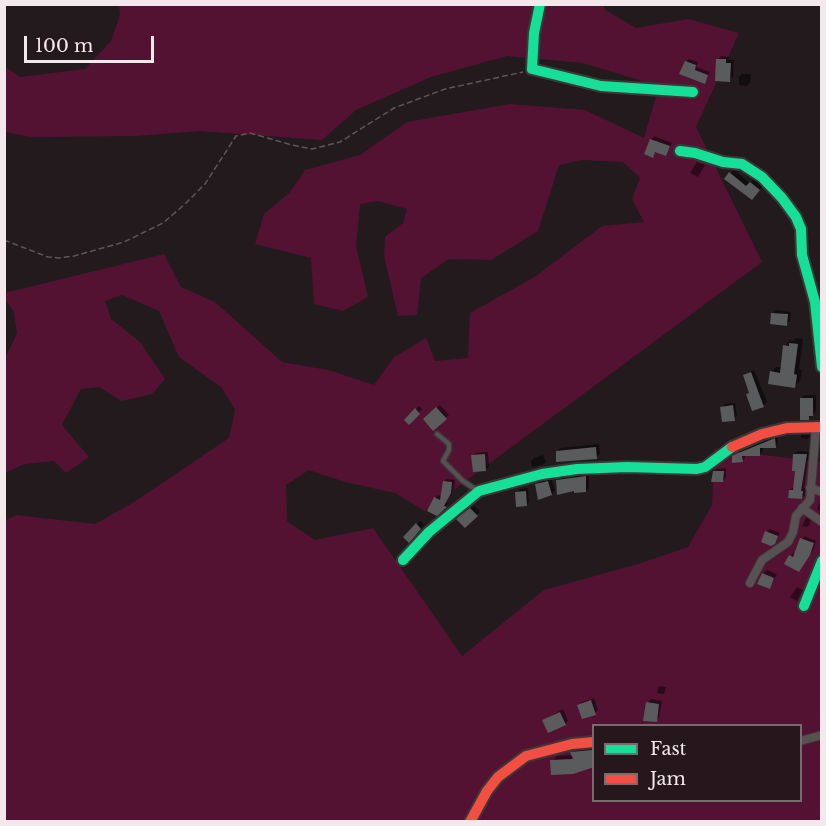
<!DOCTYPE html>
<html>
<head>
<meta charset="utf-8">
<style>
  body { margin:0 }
  #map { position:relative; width:826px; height:826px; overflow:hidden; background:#221a1d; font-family:"Libre Baskerville",serif }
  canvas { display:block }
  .frame { position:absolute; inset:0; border:6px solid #f3e8ec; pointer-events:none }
  .legend { position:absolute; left:592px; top:724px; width:210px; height:78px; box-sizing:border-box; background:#26171c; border:2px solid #786b6f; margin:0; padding:8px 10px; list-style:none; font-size:18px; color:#f3e8ec }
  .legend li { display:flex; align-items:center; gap:12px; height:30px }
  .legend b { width:30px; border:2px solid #786b6f }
  .scale { position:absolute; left:24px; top:36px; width:130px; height:27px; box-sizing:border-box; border:3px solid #f3e8ec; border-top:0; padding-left:8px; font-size:18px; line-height:21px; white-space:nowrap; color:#f3e8ec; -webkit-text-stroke:4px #26171c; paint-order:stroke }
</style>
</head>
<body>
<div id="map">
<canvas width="826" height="826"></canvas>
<div class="frame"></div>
<ul class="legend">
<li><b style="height:8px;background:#16e098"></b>Fast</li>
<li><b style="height:8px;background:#f24e42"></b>Jam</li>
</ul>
<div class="scale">100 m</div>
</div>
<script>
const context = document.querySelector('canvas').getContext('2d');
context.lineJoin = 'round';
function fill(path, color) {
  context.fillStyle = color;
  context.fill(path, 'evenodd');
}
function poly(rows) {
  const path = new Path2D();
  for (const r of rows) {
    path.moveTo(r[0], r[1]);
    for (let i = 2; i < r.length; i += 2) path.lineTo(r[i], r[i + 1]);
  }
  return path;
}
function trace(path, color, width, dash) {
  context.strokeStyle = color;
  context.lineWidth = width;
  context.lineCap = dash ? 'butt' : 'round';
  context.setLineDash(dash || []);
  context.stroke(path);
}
fill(poly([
  [119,4,603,4,605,10,636,28,688,19,739,33,696,127,762,262,425,511,395,493,345,482,309,470,286,485,287,521,315,540,373,528,462,656,544,590,638,564,688,547,712,505,715,449,821,462,821,821,5,821,4,521,16,515,95,524,134,502,229,438,235,410,222,388,179,357,159,311,122,295,105,301,111,319,140,342,165,379,152,394,121,401,99,387,81,389,62,425,89,457,66,473,54,461,24,464,5,473,5,358,17,334,14,312,5,299,5,293,164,254,181,287,215,302,282,362,328,370,374,385,394,357,426,338,435,361,468,358,470,313,536,276,602,226,644,222,632,199,640,178,623,162,583,160,559,165,538,231,491,260,449,259,421,278,417,315,398,316,384,256,385,237,403,223,407,209,378,201,360,204,356,246,368,297,343,311,314,304,311,258,255,244,264,214,290,192,305,170,360,155,407,122,510,104,585,110,644,138,659,86,583,63,507,56,431,77,356,110,322,140,200,131,136,136,31,137,5,132,5,67,20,77,85,69,111,41,120,15],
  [594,726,800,726,800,800,594,800]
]), '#541233');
fill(poly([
  [721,56,729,57,728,60,734,60,733,77,729,80,718,59],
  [689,59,698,62,696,67,710,72,704,82,686,62],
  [742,74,751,74,750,82,747,86,739,85,739,77],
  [654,136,672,143,666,154,656,151,652,156,651,140],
  [697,162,705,165,698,177,690,173],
  [734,170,750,183,754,179,763,186,755,195,726,179],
  [776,310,791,312,790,321,786,324,773,313],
  [796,338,803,339,799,369,802,370,800,381,795,386,771,372,776,367,782,367,785,346,790,340,794,341],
  [754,370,767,402,763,406,747,394,750,391,745,375],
  [805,395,816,395,816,411,809,418,801,398],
  [735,403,737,416,734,419,722,408,725,404],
  [440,405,449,415,433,428,425,419],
  [419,406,422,409,409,423,406,420],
  [811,433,808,439,801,438,801,435,795,435],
  [778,436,778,443,775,447,763,447,763,451,760,454,745,454,745,458,742,461,734,457,741,451],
  [599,444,600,454,596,457,557,452,560,448],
  [798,451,809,452,804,488,806,488,805,495,802,498,790,490,794,487,797,470,794,454],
  [488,452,489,466,486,470,473,456,476,453],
  [543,455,546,462,542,465,532,467,531,461,534,458],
  [726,468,726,477,723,481,712,480,713,472,716,469],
  [589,474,589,488,586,491,558,480,561,477],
  [551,478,555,491,552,494,536,484,540,481],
  [447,479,455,480,454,488,446,502,449,503,437,514,435,498,438,495,442,497,444,482],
  [528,488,529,502,526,505,517,492,520,489],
  [822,497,822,513,817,509],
  [474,506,480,512,465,526,462,516],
  [808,514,811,516,810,524,807,527,802,526],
  [420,521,424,525,409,541,405,537],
  [770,529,780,533,774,543,767,532],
  [804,536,816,541,813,550,802,567,786,563,793,553,796,554],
  [767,570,777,574,769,588,763,574],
  [797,587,803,590,797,601,790,597],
  [659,686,666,687,664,694,657,693],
  [594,698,598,710,595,713,579,705,582,702],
  [651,699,662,701,659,717,656,721,647,703],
  [563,709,568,721,565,724,544,720],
  [594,746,594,765,552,761,557,756,573,755,572,753,576,748]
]), '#0007');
fill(poly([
  [716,59,726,59,726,63,731,63,730,82,715,81],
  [685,61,696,65,695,70,708,75,705,84,679,74],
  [650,139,670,146,666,156,655,152,653,158,644,154],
  [729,172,746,186,750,182,760,190,752,200,724,179],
  [771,313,788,314,787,326,770,324],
  [789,343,798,344,794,374,797,375,795,388,768,384,770,371,780,373,783,345,789,346],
  [751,372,764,407,752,411,746,394,749,393,743,375],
  [800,398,813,398,813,416,809,416,809,420,800,420],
  [733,405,735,421,722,422,720,407],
  [436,407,447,419,433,431,423,419],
  [415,408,420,414,409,425,404,420],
  [775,438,776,448,760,448,760,456,742,456,743,462,732,463,732,456,736,454],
  [596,447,597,459,556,462,556,451],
  [485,454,486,471,473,472,471,455],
  [793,454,807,454,801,491,803,491,802,499,788,498,789,490,793,490,795,471,792,471],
  [713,471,724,471,723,482,711,482],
  [586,476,586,492,574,493,574,491,557,495,556,480],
  [443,481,452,482,451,493,444,506,447,507,437,516,427,511,434,497,440,500],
  [548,481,552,495,538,500,535,484],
  [526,491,527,506,516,507,515,492],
  [470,508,478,516,465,528,456,519],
  [416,523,421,529,409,543,403,537],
  [765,531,778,536,775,544,771,546,761,542],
  [800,538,814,543,810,555,799,572,784,564,789,555,793,557],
  [762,573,774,578,770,589,757,584],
  [591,700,596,715,582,719,577,705],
  [646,702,659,704,657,722,643,721],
  [560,712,566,725,548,733,542,720],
  [592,750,594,767,573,774,551,775,550,760,573,759,570,752]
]), '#5a5b5d');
const lane = poly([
  [437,434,449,444,449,450,443,461,463,481,478,491]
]);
const street = poly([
  [810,488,822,492],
  [802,508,822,522],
  [750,583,762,560,788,542,793,532,796,516,810,500,816,427],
  [800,741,822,735]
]);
const fast = poly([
  [540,4,534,33,532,69,601,86,693,92],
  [680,151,695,153,723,162,742,164,762,177,782,198,796,217,801,229,802,255,815,302,822,367],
  [403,560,429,532,479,491,542,474,577,469,627,467,697,469,705,467,732,447],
  [804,606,822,561]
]);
const jam = poly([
  [732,447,762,434,787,428,822,427],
  [470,822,487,791,498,777,526,756,572,744,594,742]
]);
trace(lane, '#3d3738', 7);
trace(street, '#3d3738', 10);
trace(fast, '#3d3738', 14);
trace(jam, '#3d3738', 14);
trace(poly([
  [4,240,48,257,59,258,74,256,124,242,163,223,185,204,205,184,236,136,250,133,292,145,312,149,340,142,394,108,445,89,523,72]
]), '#5d5659', 1.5, [6, 3]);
trace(lane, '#585154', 4);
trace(street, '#585154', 8);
trace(fast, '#16e098', 10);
trace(jam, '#f24e42', 10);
</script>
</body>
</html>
